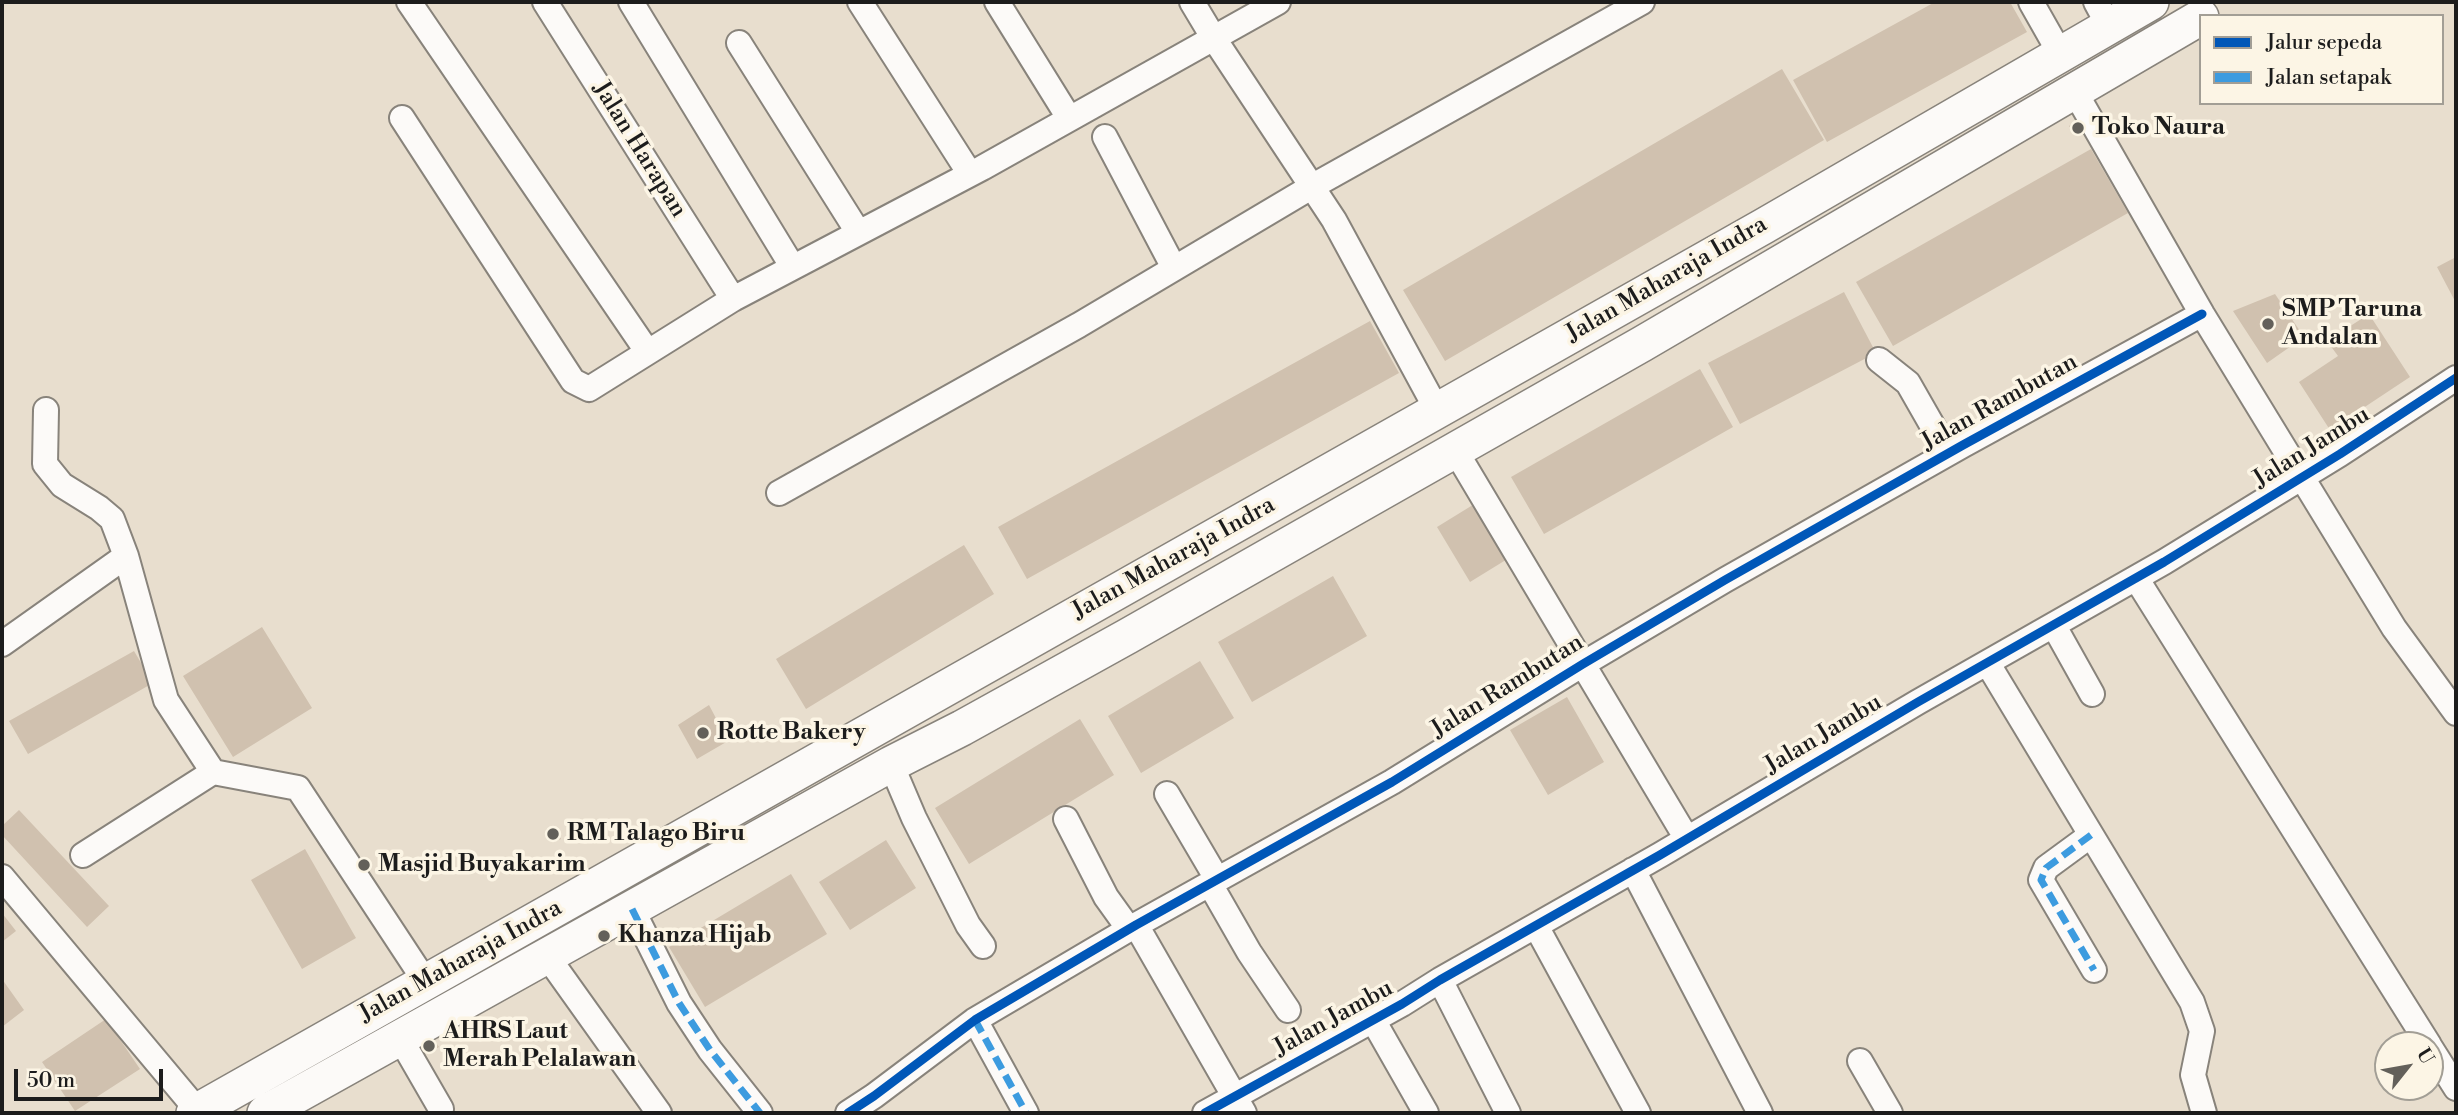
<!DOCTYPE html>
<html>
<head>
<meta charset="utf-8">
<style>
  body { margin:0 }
  #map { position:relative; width:2458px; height:1115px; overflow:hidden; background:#e8dece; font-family:"Libre Bodoni",serif }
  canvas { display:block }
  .frame { position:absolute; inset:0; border:4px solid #1c1c1c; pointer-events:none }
  .legend { position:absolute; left:2199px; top:14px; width:245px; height:91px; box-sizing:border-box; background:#fcf5e5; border:2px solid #a29e95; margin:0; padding:9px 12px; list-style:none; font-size:21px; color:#1c1c1c }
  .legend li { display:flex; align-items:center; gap:14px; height:35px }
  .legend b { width:35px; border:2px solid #a29e95 }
  .north { position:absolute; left:2374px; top:1031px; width:70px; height:70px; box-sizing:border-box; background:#fcf5e5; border:2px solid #a29e95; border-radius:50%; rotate:59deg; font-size:19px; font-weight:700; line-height:28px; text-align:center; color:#1c1c1c }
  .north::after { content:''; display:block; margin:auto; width:24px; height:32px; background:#63605a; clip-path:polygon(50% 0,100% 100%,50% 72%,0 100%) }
  .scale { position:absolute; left:14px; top:1069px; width:149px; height:32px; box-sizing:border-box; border:4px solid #1c1c1c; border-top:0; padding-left:9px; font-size:21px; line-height:24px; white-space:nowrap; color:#1c1c1c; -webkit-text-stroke:5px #fcf5e5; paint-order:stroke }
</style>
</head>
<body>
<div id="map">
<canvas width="2458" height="1115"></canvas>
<div class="frame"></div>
<ul class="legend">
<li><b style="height:9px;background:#0057b8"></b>Jalur sepeda</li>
<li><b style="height:9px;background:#3c9bdf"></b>Jalan setapak</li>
</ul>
<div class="north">U</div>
<div class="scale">50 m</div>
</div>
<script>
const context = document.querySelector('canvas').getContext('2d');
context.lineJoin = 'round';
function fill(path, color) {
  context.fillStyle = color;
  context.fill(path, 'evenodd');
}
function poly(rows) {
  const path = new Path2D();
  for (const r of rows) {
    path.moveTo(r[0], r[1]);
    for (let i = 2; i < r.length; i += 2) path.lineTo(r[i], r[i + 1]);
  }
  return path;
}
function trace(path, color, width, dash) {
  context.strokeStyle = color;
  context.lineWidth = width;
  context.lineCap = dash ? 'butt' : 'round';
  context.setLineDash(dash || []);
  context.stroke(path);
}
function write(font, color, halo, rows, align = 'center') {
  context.font = font + ' "Libre Bodoni",serif';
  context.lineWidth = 7;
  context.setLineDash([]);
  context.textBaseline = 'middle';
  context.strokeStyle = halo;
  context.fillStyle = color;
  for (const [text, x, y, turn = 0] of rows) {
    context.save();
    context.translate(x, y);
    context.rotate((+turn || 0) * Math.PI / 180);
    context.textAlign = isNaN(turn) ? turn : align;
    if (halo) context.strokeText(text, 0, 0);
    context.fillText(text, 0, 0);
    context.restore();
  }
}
fill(poly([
  [1935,2,2010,2,2027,32,1827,142,1793,80],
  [1782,69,1824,140,1445,361,1403,290],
  [2079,119,2087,130,2075,134,2069,126],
  [2091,149,2128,213,1893,346,1856,282],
  [2456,257,2456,303,2437,267],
  [1844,292,1876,353,1740,424,1708,363],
  [2275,294,2304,337,2267,363,2233,311],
  [2369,314,2410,377,2330,430,2299,382,2338,356,2327,341],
  [1370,321,1399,373,1027,579,998,527],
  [1700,369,1733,427,1544,534,1511,477],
  [1476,503,1509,558,1470,582,1437,527],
  [964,545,994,594,806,709,776,659],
  [1333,576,1367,636,1252,702,1218,642],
  [262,627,312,708,233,757,183,676],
  [134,651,153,683,28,754,9,721],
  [1200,661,1234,718,1141,773,1108,716],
  [1567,697,1604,762,1548,795,1510,730],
  [709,705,728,741,697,759,678,725],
  [1080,719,1114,775,969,864,935,808],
  [19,810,109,906,87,927,2,835,2,826],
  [555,828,561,839,553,842,546,829],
  [886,840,916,888,850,930,819,882],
  [305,849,356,938,302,969,251,880],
  [791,874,827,934,705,1007,669,947],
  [2,913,16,931,2,942],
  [2,979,24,1010,2,1027],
  [106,1019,140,1069,75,1111,42,1062],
  [431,1036,439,1047,427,1053,418,1044]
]), '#d0c1af');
const minor = poly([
  [409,2,647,351],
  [545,2,733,299],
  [631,2,792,266],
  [860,2,970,174],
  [997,2,1069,118],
  [1192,2,1213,37,1334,220,1437,410],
  [2031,2,2061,55],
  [2096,2,2109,26],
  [739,43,858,232],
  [2075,92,2202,314,2394,628,2456,713],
  [402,118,573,381,589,389,733,299,982,168,1278,2],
  [1105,137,1174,268],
  [1879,360,1908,383,1948,453],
  [46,410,45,464,62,485,99,508,112,519,126,556,166,700,213,772,298,788,425,981],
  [1455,450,1687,839],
  [779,493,1079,325,1313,186,1642,2],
  [2136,578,2429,1045],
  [2054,626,2092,694],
  [2,644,126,556],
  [1988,664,2192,1002,2202,1031,2193,1075,2204,1113],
  [891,764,914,818,968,925,983,946],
  [1167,794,1217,879],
  [1066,819,1106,897,1129,929],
  [2091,835,2046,868,2041,880,2094,970],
  [83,855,213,772],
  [1633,870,1760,1113],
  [2,877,198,1111],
  [1210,884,1249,952,1288,1010],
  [632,909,679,1003,710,1050,760,1113],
  [1136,925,1244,1113],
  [1536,926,1638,1113],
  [547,956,659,1113],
  [1440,980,1508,1113],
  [975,1020,1026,1113],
  [1373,1020,1426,1113],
  [400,1038,441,1109],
  [2430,1047,2456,1088],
  [1860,1061,1890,1113],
  [848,1113,874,1096,975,1020,1136,925,1392,782,1583,664,1725,580,1963,445,2202,314],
  [1205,1113,1402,1004,1440,980,1660,855,1918,702,2164,562,2340,454,2456,378]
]);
const highway = poly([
  [194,1113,1764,226,2151,2],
  [265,1113,891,764,962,728,1128,636,1642,344,2201,17]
]);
trace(minor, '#88837b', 28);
trace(highway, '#88837b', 38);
trace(minor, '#fcfaf8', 24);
trace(highway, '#fcfaf8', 35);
trace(poly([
  [2091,835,2046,868,2041,880,2094,970],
  [632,909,679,1003,710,1050,760,1113],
  [975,1020,1026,1113]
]), '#3c9bdf', 7, [14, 7]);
trace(poly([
  [848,1113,874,1096,975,1020,1136,925,1392,782,1583,664,1725,580,1963,445,2202,314],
  [1205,1113,1402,1004,1440,980,1660,855,1918,702,2164,562,2340,454,2456,378]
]), '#0057b8', 9);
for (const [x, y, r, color] of [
  [2078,128,7,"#63605a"],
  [2268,324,7,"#63605a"],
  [703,733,7,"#63605a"],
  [553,834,7,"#63605a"],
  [364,865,7,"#63605a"],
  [604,936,7,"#63605a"],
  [429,1046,7,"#63605a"]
]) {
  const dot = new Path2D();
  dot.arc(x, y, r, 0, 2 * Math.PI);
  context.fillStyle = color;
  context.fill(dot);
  trace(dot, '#fcf5e5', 2.5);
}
write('bold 24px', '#1c1c1c', '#fcf5e5', [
  ["Toko Naura",2092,128],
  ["SMP Taruna",2282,310],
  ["Andalan",2282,338],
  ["Rotte Bakery",717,733],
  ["RM Talago Biru",567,834],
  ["Masjid Buyakarim",378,865],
  ["Khanza Hijab",618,936],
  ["AHRS Laut",443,1032],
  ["Merah Pelalawan",443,1060]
], 'left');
write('24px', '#1c1c1c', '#fcf5e5', [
  ["Jalan Harapan",639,150,58],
  ["Jalan Maharaja Indra",1667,280,-30],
  ["Jalan Rambutan",2000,403,-29],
  ["Jalan Jambu",2312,448,-32],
  ["Jalan Maharaja Indra",1174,559,-29],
  ["Jalan Rambutan",1508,687,-32],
  ["Jalan Jambu",1824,735,-31],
  ["Jalan Maharaja Indra",461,962,-29],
  ["Jalan Jambu",1334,1019,-29]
]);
</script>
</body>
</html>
